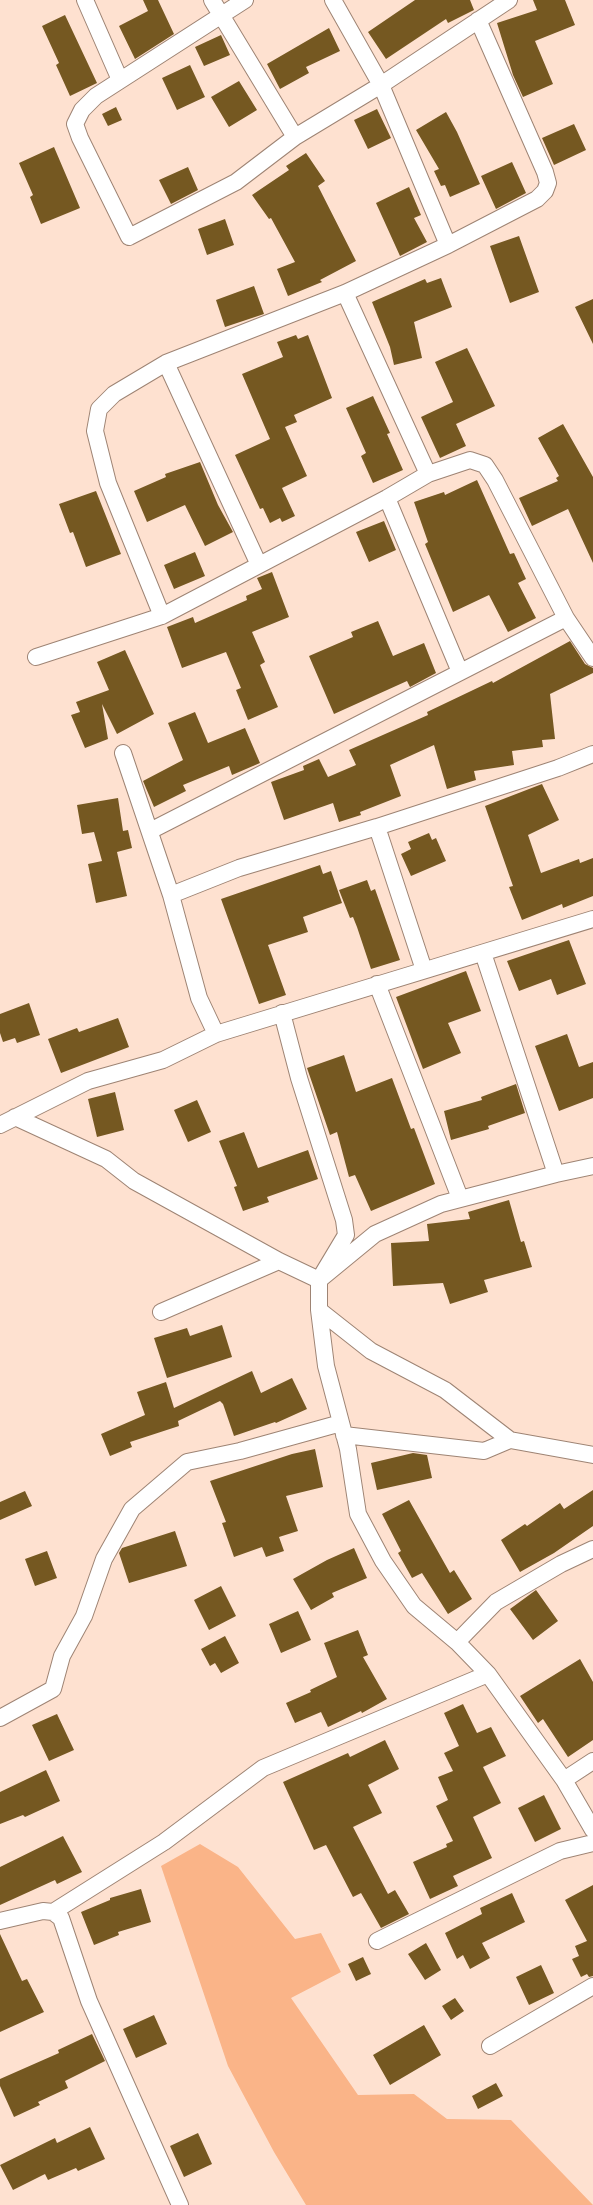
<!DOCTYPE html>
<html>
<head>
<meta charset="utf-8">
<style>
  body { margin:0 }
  canvas { display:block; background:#fee1d0 }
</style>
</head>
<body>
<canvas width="593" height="2205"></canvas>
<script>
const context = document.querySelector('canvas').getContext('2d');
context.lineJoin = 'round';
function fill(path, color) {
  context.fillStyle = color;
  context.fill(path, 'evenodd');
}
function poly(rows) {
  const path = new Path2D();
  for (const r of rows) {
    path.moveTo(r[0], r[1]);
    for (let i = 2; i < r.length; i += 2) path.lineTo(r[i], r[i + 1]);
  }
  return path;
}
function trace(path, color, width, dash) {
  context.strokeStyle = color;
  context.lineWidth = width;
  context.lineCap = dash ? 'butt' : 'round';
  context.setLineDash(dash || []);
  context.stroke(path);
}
fill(poly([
  [200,1844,238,1867,295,1939,321,1933,341,1972,291,1998,358,2095,414,2094,447,2119,511,2120,593,2205,306,2205,274,2152,228,2066,161,1866]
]), '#fab488');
fill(poly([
  [143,0,158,0,174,34,135,59,119,26,148,11],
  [415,0,470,0,474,10,448,23,446,19,386,59,368,32],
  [533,0,565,0,575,25,535,41,553,84,523,97,513,75,497,23,537,10],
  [65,15,97,83,70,96,56,65,59,63,42,26],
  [329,28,340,51,306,67,309,73,280,89,267,64],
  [221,35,230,55,204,66,195,47],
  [190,65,205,97,177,110,162,78],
  [239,81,257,110,229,127,211,97],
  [116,107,122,120,108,126,102,114],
  [377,109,391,138,368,149,354,120],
  [446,112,457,132,480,184,450,197,445,185,441,186,434,171,439,169,416,130],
  [574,124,586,150,554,165,542,138],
  [54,147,80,208,41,224,30,197,33,195,19,163],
  [306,153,325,181,318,186,356,261,320,280,322,282,288,296,277,269,295,262,271,218,269,219,252,195,289,170,286,166],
  [512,162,526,193,496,209,481,176],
  [188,167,198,190,171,204,159,180],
  [409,187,421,215,414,218,427,242,400,256,376,203],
  [225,219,234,245,207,255,198,229],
  [519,236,539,292,510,303,490,246],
  [441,278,452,307,414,322,422,358,394,365,390,347,372,302,425,279,427,283],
  [254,286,264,314,225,327,216,300],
  [593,299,593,344,575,307],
  [296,335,298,339,308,335,332,398,294,415,297,422,285,427,307,476,282,488,295,516,282,522,280,518,270,523,263,508,260,509,235,455,270,439,242,374,283,357,277,342],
  [467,348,495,406,456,424,466,446,440,458,421,417,453,402,435,362],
  [373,396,390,433,387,434,403,470,373,483,361,456,366,453,346,408],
  [563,424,593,477,593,563,568,509,532,526,519,498,558,481,556,478,559,476,538,438],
  [200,462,218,505,233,532,205,546,185,505,147,522,134,491,166,477,165,474],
  [477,480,510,554,514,553,526,579,518,583,536,618,508,632,489,595,453,612,425,544,428,542,414,502,444,492,445,495],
  [96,491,121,554,86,567,73,532,70,533,59,504],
  [384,521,396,550,369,562,356,532],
  [195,552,205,576,174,589,164,565],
  [272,572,289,617,252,632,265,662,260,665,278,707,248,720,236,690,241,688,226,652,182,668,167,627,193,617,195,623,247,600,246,596,262,589,257,578],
  [378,621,393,656,424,643,436,673,410,687,407,681,334,714,309,656,353,637,351,632],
  [570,641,585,664,593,668,593,673,550,694,555,739,542,740,543,747,512,751,514,765,474,771,476,780,447,789,434,745,390,765,401,796,360,812,361,815,339,822,333,803,284,820,271,782,304,770,303,766,319,759,328,777,356,765,349,750,428,715,427,712,492,681,493,683],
  [125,650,154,714,117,734,102,704,108,739,85,748,71,715,80,712,76,702,109,690,97,662],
  [195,712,208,743,245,728,260,763,232,775,229,766,183,785,186,791,154,807,143,781,183,760,168,723],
  [542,784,559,820,528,835,541,873,579,859,580,863,593,858,593,896,563,908,562,904,522,920,509,887,513,886,485,806],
  [118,798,123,831,128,830,132,848,117,852,127,896,96,903,88,864,102,861,94,832,82,834,77,805],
  [429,833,432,840,436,838,446,861,411,876,401,854,411,849,408,842],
  [320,865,323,874,331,871,342,903,303,917,308,932,268,945,286,995,259,1004,221,899],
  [367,880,371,891,375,889,400,960,371,969,357,927,353,917,350,918,339,890],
  [569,940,586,984,557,995,551,979,519,991,507,961],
  [466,971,481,1011,448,1023,461,1053,423,1069,396,997],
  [29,1003,40,1035,17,1043,15,1038,3,1042,0,1033,0,1014],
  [118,1018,129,1047,61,1073,48,1039,77,1028,79,1032],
  [567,1034,579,1067,593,1062,593,1098,559,1111,535,1046],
  [344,1055,356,1092,392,1078,411,1129,414,1128,435,1184,371,1211,355,1175,349,1177,337,1132,330,1135,307,1068],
  [516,1084,525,1113,488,1126,489,1129,451,1140,444,1111,482,1100,481,1097],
  [115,1092,124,1130,97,1137,88,1099],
  [197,1100,211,1132,188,1142,174,1110],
  [244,1132,258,1168,308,1150,318,1179,267,1197,269,1202,243,1211,234,1187,237,1186,219,1141],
  [509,1200,521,1242,524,1241,532,1267,484,1280,488,1292,450,1304,443,1283,393,1286,391,1243,429,1241,427,1224,470,1219,468,1212],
  [222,1325,232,1357,167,1378,154,1338,187,1328,190,1336],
  [252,1371,261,1393,292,1378,307,1409,276,1423,275,1422,234,1436,223,1404,220,1401,178,1421,179,1426,130,1442,132,1447,110,1456,101,1434,145,1415,137,1392,166,1382,174,1408],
  [315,1449,323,1487,286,1496,298,1531,279,1537,284,1551,266,1557,262,1547,234,1557,222,1523,226,1522,210,1481,292,1454],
  [413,1453,427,1455,432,1478,377,1490,371,1463],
  [593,1490,593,1526,554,1553,520,1572,501,1540,525,1524,527,1526,560,1503,564,1509],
  [25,1491,32,1506,0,1520,0,1502],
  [409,1500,450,1573,454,1570,472,1599,448,1614,422,1573,412,1578,398,1553,401,1551,382,1514],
  [175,1531,187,1566,129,1583,119,1553,122,1548],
  [354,1548,367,1578,332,1593,334,1597,311,1610,293,1579,327,1560],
  [47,1551,57,1578,35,1586,25,1559],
  [221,1586,236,1616,209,1630,194,1600],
  [536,1590,558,1621,533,1640,510,1609],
  [298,1611,311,1640,281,1653,269,1624],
  [358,1630,368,1655,363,1657,387,1699,362,1713,361,1711,328,1727,321,1712,295,1723,286,1703,311,1692,310,1690,337,1677,324,1643],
  [225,1636,239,1663,221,1673,215,1663,210,1666,201,1649],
  [580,1659,593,1682,593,1740,568,1757,543,1719,538,1723,520,1696],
  [463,1704,477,1733,491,1727,506,1756,483,1767,501,1803,473,1817,492,1858,453,1876,458,1886,430,1899,413,1862,447,1847,446,1844,453,1841,436,1806,448,1800,438,1777,453,1771,444,1753,459,1746,444,1713],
  [57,1714,74,1750,49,1761,32,1725],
  [385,1740,399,1769,368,1785,382,1813,353,1827,388,1894,395,1890,409,1914,381,1928,361,1893,353,1897,326,1845,314,1850,283,1782,348,1753,350,1757],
  [46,1770,60,1801,25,1817,23,1815,0,1824,0,1792],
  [544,1795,561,1829,535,1842,518,1808],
  [63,1836,82,1872,57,1884,55,1880,0,1905,0,1867],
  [593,1885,593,1976,589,1977,587,1974,581,1977,572,1959,579,1956,575,1946,587,1941,565,1900],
  [141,1889,151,1922,118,1932,119,1935,94,1945,81,1912,110,1900,110,1898],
  [512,1893,525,1922,482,1943,490,1958,470,1969,463,1955,457,1959,445,1933,482,1914,480,1908],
  [0,1934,22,1981,27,1979,44,2012,0,2032],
  [426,1943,441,1970,425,1980,408,1954],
  [363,1957,371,1974,356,1981,348,1964],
  [541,1965,554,1993,529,2005,516,1977],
  [455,1998,464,2011,451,2020,442,2006],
  [154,2015,167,2044,136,2058,123,2029],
  [424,2025,441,2055,390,2085,373,2055],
  [92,2034,105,2061,65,2081,68,2088,38,2102,40,2105,14,2117,0,2086,0,2079,59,2053,58,2050],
  [496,2083,503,2096,478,2109,472,2096],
  [90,2127,105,2159,78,2171,76,2168,48,2180,45,2174,13,2190,0,2165,55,2138,57,2143],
  [198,2133,212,2164,184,2177,170,2146]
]), '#755821');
const street = poly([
  [85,0,120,80],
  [212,0,295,137],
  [245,0,96,96,82,110,75,124,80,138,129,237,236,182,295,137,381,85,509,0],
  [448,245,537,199,545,191,548,183,545,172,478,20],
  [345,293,428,474],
  [166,363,259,565],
  [387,498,460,672],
  [162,616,108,483,95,431,99,409,114,394,166,363,345,293,448,245,381,85,333,0],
  [36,657,162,616,387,498,428,474,470,460,485,465,495,480,566,618,593,658],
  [123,753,171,895],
  [377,827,424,970],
  [150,831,566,618],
  [483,953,556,1174],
  [377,984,460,1198],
  [282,1013,299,1078,344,1220,346,1235,319,1280,319,1310,326,1366,348,1449,358,1514,383,1561,414,1606,457,1642,488,1674,564,1780,593,1830],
  [216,1034,199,998,171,895,239,868,377,827,558,768,593,754],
  [15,1117,106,1159,134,1181,279,1261,319,1280,375,1234,441,1204,556,1174,593,1166],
  [0,1125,88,1081,163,1060,216,1034,593,919],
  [319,1310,371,1351,445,1390,510,1440,593,1455],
  [161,1312,279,1261],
  [344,1435,484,1451,510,1440],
  [457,1642,496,1602,561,1564,593,1549],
  [0,1718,53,1689,62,1656,84,1616,104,1559,132,1509,187,1462,240,1451,341,1423],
  [564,1780,593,1761],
  [53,1912,61,1918,89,2001,180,2205],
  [0,1921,43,1911,53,1912,164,1842,263,1768,488,1674],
  [377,1941,560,1851,593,1843],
  [490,2046,593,1986]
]);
trace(street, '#9e8474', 18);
trace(street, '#fff', 16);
</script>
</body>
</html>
